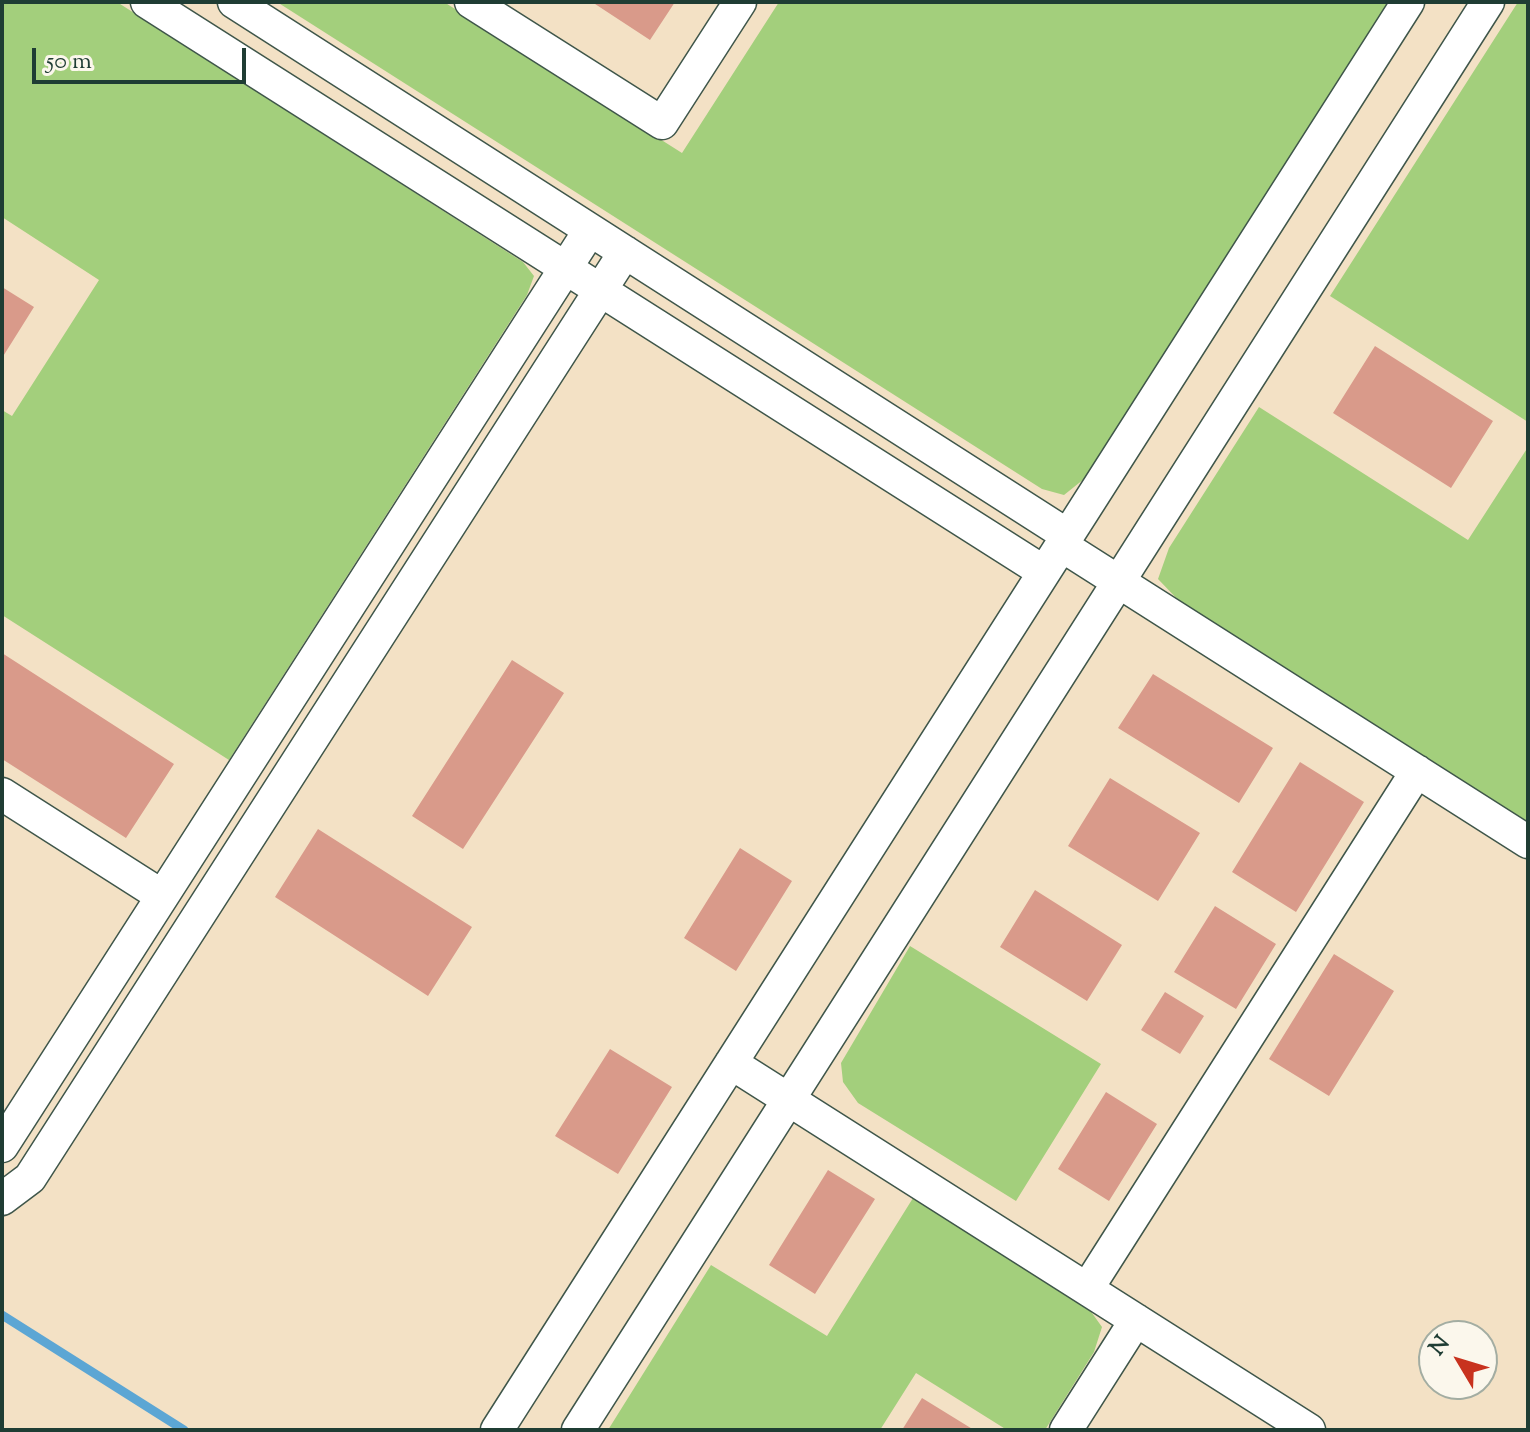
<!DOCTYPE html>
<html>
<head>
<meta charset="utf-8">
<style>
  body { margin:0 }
  #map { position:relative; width:1530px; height:1432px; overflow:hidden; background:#f3e1c5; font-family:"Sorts Mill Goudy",serif }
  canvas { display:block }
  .frame { position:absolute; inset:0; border:4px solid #1f3d34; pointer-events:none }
  .north { position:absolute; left:1418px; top:1320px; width:80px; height:80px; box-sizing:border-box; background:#fbf7ec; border:2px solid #a3ada2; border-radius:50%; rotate:308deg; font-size:22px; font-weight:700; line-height:32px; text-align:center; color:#1f3d34 }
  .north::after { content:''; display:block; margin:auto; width:28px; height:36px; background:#c8321e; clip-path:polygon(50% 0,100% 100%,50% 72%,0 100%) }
  .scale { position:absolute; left:32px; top:48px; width:214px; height:36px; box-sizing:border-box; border:4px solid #1f3d34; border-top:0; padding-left:10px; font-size:24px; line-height:28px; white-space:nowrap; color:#1f3d34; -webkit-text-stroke:6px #fbf7ec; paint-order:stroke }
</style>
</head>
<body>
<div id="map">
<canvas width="1530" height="1432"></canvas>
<div class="frame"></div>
<div class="north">N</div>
<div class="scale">50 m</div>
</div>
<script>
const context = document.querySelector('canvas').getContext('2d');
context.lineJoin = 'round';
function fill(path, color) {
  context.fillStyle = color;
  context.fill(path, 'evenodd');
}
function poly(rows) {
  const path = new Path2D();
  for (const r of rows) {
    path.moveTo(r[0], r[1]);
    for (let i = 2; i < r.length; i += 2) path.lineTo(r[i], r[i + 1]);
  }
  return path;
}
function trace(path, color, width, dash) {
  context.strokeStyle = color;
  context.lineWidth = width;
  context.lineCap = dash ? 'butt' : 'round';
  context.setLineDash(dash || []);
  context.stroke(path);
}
fill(poly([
  [2,2,117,2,523,262,534,276,527,295,229,760,2,615,2,410,12,416,99,280,2,217],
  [277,2,444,2,682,153,779,2,1389,2,1084,479,1064,495,1042,489],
  [1518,2,1528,2,1528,422,1330,296],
  [1259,407,1468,540,1528,447,1528,824,1183,605,1158,579,1169,548],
  [910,946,1101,1064,1016,1201,858,1103,843,1082,841,1063],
  [913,1198,1087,1306,1102,1327,1094,1352,1045,1430,1007,1430,916,1373,880,1430,608,1430,711,1265,827,1336]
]), '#a3cf7c');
trace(poly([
  [2,1315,184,1430]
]), '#5ca6d4', 9);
fill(poly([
  [592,2,675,2,650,40],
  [2,287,34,307,2,358],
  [1375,346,1493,421,1451,488,1333,413],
  [2,653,174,764,126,838,2,759],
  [512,660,564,693,463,849,412,816],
  [1153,674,1273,748,1239,803,1118,728],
  [1300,762,1364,802,1296,912,1232,872],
  [1110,778,1200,833,1158,901,1068,846],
  [318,829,472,927,428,996,275,897],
  [740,848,792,881,736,971,684,938],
  [1035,890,1122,945,1087,1001,1000,947],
  [1215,906,1276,944,1236,1009,1174,972],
  [1334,954,1394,991,1329,1096,1269,1059],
  [1165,992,1204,1016,1180,1054,1141,1030],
  [610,1049,672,1087,618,1174,555,1136],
  [1106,1092,1157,1124,1109,1201,1058,1169],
  [828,1170,875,1199,815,1294,769,1265],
  [922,1398,974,1430,902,1430]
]), '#d99a8a');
const minor = poly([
  [147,2,1044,572],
  [234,2,1067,535],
  [471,2,662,123,740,2],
  [1061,545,1528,842],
  [2,794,162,896],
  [731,1063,1309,1430],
  [2,1146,590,230],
  [2,1199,30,1178,625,252],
  [1087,1289,1417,771],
  [497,1430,1408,2],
  [578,1430,1488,2],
  [1066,1430,1136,1320]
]);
trace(minor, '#3f564a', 35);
trace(minor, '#fff', 32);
</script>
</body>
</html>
